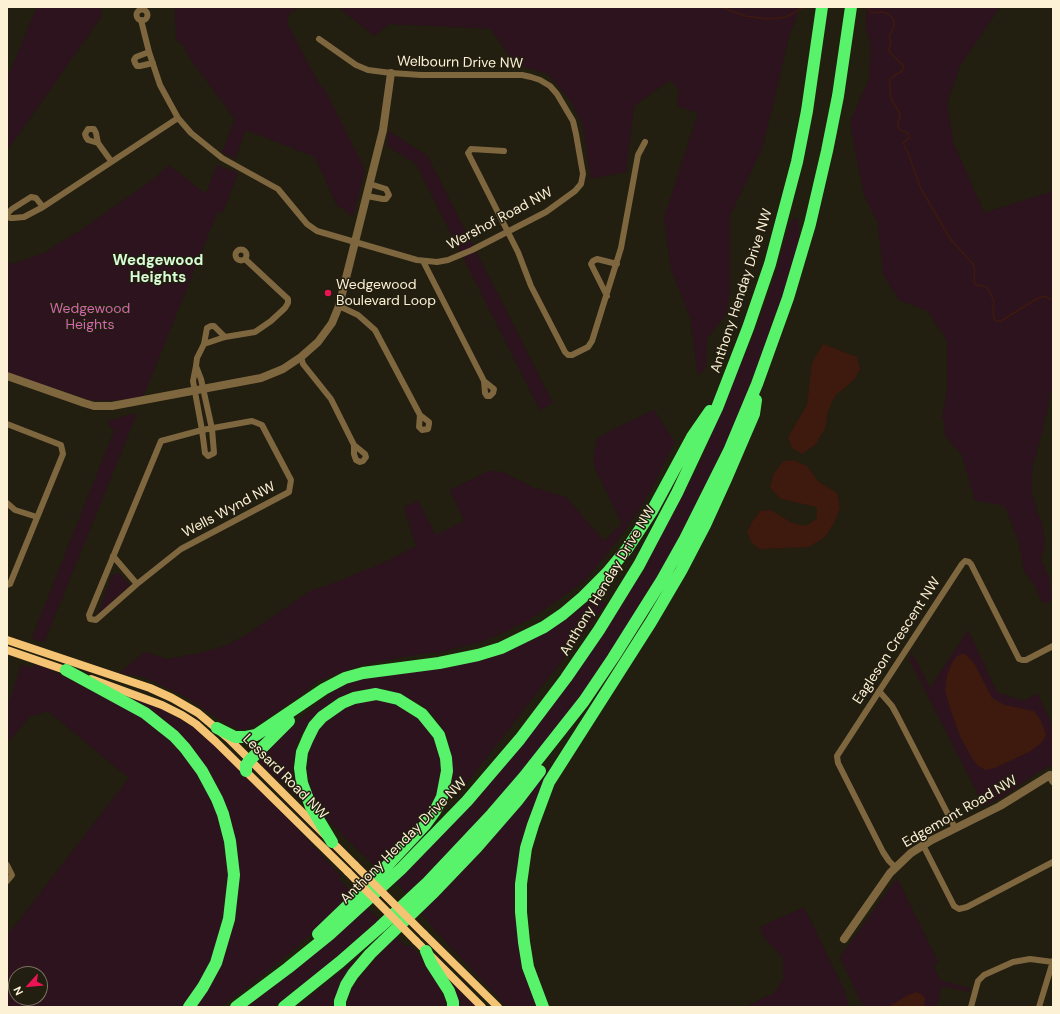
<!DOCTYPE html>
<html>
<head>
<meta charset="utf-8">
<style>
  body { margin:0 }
  #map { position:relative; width:1060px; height:1014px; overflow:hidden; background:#221e10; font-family:"DM Sans",sans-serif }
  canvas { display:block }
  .frame { position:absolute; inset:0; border:8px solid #fcf0d5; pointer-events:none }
  .north { position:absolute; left:8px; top:966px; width:40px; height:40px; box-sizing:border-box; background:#221e10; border:1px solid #79725f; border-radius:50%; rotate:243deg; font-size:11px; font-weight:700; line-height:16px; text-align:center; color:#fcf0d5 }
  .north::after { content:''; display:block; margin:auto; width:14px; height:18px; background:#ea1354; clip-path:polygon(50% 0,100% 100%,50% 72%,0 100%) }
</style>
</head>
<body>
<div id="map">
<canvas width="1060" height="1014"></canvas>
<div class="frame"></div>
<div class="north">N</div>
</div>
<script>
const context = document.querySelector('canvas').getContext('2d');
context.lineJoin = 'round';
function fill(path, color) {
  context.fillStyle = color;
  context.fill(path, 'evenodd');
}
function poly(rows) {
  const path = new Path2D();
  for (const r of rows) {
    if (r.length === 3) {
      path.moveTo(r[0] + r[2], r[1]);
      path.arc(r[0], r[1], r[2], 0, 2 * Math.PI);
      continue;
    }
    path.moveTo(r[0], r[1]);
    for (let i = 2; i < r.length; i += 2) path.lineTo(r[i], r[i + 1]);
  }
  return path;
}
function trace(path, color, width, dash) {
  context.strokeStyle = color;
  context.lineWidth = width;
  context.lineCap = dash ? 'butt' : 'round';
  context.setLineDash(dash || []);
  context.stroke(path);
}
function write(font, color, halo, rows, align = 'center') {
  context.font = font + ' "DM Sans",sans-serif';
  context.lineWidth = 3;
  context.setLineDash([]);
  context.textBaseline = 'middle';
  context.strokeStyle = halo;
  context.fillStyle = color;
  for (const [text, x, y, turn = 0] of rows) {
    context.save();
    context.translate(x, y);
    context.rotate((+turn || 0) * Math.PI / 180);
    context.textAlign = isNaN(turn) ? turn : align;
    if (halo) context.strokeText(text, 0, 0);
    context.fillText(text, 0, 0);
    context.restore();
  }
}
fill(poly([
  [37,7,102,7,101,17,7,151,7,79],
  [175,7,299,7,290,12,287,23,319,84,325,90,365,170,353,216,336,204,315,157,246,130,235,159,222,152,235,119,194,64,184,48,184,45,176,40],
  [338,7,798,7,797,16,788,40,779,80,762,148,730,216,730,291,726,315,707,338,706,368,698,375,690,317,671,269,664,218,698,113,677,106,679,89,670,80,634,106,626,172,591,179,582,123,570,100,548,74,524,67,510,57,491,29,390,24,374,36],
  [867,7,1000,7,960,66,947,103,953,142,984,213,1053,191,1053,384,1042,433,1033,464,1031,490,1038,514,1042,523,1045,543,1041,560,1049,578,1052,599,1048,603,1042,602,1040,599,1035,585,1024,571,1019,542,1005,507,999,504,975,501,962,455,945,435,944,422,942,419,947,391,947,340,928,311,899,300,883,274,878,223,864,195,850,123,869,79,871,46,865,24],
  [388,131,427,155,553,403,540,410,416,164,387,146],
  [169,165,204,193,207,191,217,165,238,173,223,212,217,213,143,397,108,401,90,400,64,391,7,374,7,262,13,264,44,253,84,228,154,179],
  [794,218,797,218,798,220,800,247,781,301,771,326,755,378,716,466,689,521,629,627,578,701,517,779,408,895,395,881,544,716,645,569,673,508,697,470,758,324,772,285,790,224],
  [654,410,675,442,651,490,641,507,620,537,587,578,579,585,532,618,511,629,481,642,442,652,420,654,362,665,317,681,302,694,258,725,249,729,238,729,226,724,184,696,161,685,143,677,119,673,145,652,168,659,200,653,225,646,246,635,310,591,334,583,385,562,416,546,404,507,418,501,436,535,464,521,450,490,489,471,503,472,532,487,566,497,589,524,604,541,622,524,596,470,593,459,597,439,612,430],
  [137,413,44,643,32,638,114,431,107,421],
  [119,573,130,585,99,613,112,575],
  [597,595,606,604,456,797,449,791,452,767,450,748,446,735,438,721,429,711,419,703,388,689,359,690,345,695,332,701,313,718,303,731,297,743,294,759,293,771,306,803,305,804,260,763,258,760,260,756,298,720,333,691,350,681,419,668,552,628,570,617],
  [968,630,997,692,1023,701,1038,694,1053,727,1053,764,1034,775,1004,796,984,806,909,659,912,653,930,688],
  [35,663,115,699,161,730,182,751,198,774,221,822,229,875,225,918,211,961,199,984,183,1007,7,1007,7,933,11,931,129,778,48,711,29,717,10,740,7,742,7,706,13,691,21,664,32,668],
  [16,974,40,974,40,998,16,998],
  [131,697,170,712,193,727,208,739,293,823,341,876,339,879,353,894,297,947,241,992,219,1007,195,1007,234,920,238,892,239,875,235,840,231,819,222,797,189,745,168,723,130,698],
  [373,700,391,700,425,721,440,748,443,786,426,817,380,871,323,816,317,808,313,796,307,775,309,749,312,740,324,721,345,707,358,703],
  [553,765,518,864,539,1007,507,1007,430,925,431,924,421,914,550,766],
  [897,878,938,962,933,965,940,980,970,988,969,992,942,986,937,1007,863,1007,840,957],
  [804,907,844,990,849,1007,745,1007,774,993,783,980,783,958,763,936,760,927],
  [367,908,380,920,327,965,273,1007,244,1007],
  [395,936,407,947,410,945,422,957,435,977,443,993,446,1007,346,1007,352,988,359,978],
  [361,955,362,957,336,1007,297,1007],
  [451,983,472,1001,477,1007,456,1007]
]), '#2c131e');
fill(poly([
  [823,344,857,357,860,369,854,380,835,396,828,411,825,429,815,445,802,454,792,448,788,437,807,405,812,363],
  [793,460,807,466,819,482,837,493,840,508,834,523,825,537,809,547,759,549,751,542,747,532,752,522,760,511,771,510,792,523,806,526,817,518,817,507,781,499,770,488,773,475,783,461],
  [962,654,965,654,974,663,992,698,1005,705,1034,711,1040,719,1046,734,1044,740,1040,744,1031,751,995,768,985,770,978,766,972,758,960,736,951,711,945,690,947,675,953,661,957,656],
  [917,992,922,995,925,998,924,1007,888,1007,908,995]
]), '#3d190e');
trace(poly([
  [721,7,745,16,770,19,786,17,804,7],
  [867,7,871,13,882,12,889,14,894,20,894,27,889,36,891,43,889,49,890,53,901,63,904,67,902,71,895,75,890,79,890,88,891,99,900,114,898,125,900,130,906,132,909,135,909,138,903,143,908,153,921,189,951,240,973,264,975,271,974,278,975,284,979,286,985,286,989,290,994,302,993,308,994,319,996,321,1001,321,1033,301,1043,296,1053,300]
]), '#3d190e', 1.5);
trace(poly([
  [142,15,5.5],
  [141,20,149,52,160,85,178,118,191,133,222,158,278,189,307,224,317,231,417,260,437,262,448,260,472,250,546,212,575,191,581,184,583,174,576,134,573,121,557,94,550,86,540,80,531,77,522,75,421,75,391,73,368,70,356,65,319,39],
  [149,52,136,57,134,60,135,63,137,66,140,66,153,63],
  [98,143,88,140,86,137,85,134,88,129,94,129,96,133,98,143,111,161],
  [504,151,471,149,468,153,518,252,531,286,565,352,568,355,572,355,588,347,592,341,621,248,638,155,645,142],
  [367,196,383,199,386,199,389,195,386,189,370,184],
  [43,207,24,217,13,218,10,218,7,215,8,213,12,209,31,197,36,198,43,207,178,118],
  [241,255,5.5],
  [423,261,484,381,485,393,487,396,490,396,493,393,494,389,484,381],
  [607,296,591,264,593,261,597,259,617,264],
  [339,306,358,315,375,330,420,415,419,427,422,430,428,429,429,424,429,422,420,415],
  [204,344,225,337,255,332,271,321,285,308,288,303,288,299,245,259],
  [301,357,303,364,331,399,354,445,354,454,356,460,360,462,363,461,366,457,365,454,354,445],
  [196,366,201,379,212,429,214,453,208,456,205,453,202,430,193,381,196,366,197,358,204,344,207,328,211,326,214,326,225,337],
  [252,421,262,425,291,480,289,492,181,549,137,584,96,620,90,619,89,615,161,441,202,430,252,421],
  [7,424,61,445,63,454,10,584,7,585],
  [7,503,15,510,37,517],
  [113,556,137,584],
  [879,691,892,706,897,715,955,828],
  [923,845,954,906,959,909,967,907,1053,862],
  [7,865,12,875,7,881],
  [895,867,889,861,883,852,838,763,837,756,962,564,965,561,969,562,971,564,1019,659,1022,660,1026,660,1053,646],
  [971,1007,978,981,984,975,1013,962,1030,959,1053,962],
  [1039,1007,1053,961]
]), '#7e663f', 6);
trace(poly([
  [7,376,84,403,94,406,112,406,261,378,283,369,301,357,318,342,332,323,339,306,383,130,391,73],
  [844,939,890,873,911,853,930,841,1000,806,1050,775,1053,781]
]), '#7e663f', 8);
trace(poly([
  [7,640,150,688,172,698,198,713,229,739,355,865],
  [7,650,71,672],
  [91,679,162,705,182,715,196,724,216,742,348,872],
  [424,934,498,1007],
  [416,941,482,1007]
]), '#f4c373', 8);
trace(poly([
  [66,670,145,713,174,736,185,748,202,771,217,799,223,814,230,841,234,875,229,919,216,963,203,987,189,1007],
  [217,728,235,737,246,737,256,735,324,689,345,678,363,673,439,663,478,655,501,648,544,627,563,614,583,597,607,573,627,549,652,511,692,437,710,411],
  [246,771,246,765,250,760,289,721],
  [318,934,369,885,425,825,435,811,442,797,447,771,446,758,439,735,422,714,398,699,376,694,354,698,342,703,322,717,314,726,308,738,302,752,300,768,302,783,311,807,332,842],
  [426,951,431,963,449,991,453,1002,453,1007],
  [236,1007,288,968,330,934,401,869,467,801,520,739,566,678,599,630,639,565,677,493,717,408,748,328,770,264,797,162,807,111,822,7],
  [284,1007,340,962,380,927,426,884,492,814,524,777,584,701,613,658,662,580,685,539,729,451,757,384,788,298,810,224,827,151,838,96,851,7],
  [340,1007,340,1001,346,985,353,974,370,954,432,894,477,847,517,801,540,771],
  [543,1007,528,967,524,942,521,912,521,884,526,848,533,825,549,782,651,622,681,571,705,525,726,479,754,414,756,400]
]), '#59f26b', 12);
trace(poly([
  [355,865,424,934],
  [348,872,416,941]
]), '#f4c373', 8);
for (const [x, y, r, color] of [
  [328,293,4,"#ea1354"]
]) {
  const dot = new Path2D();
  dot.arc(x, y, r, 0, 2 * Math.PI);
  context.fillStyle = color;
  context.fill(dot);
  trace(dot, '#221e10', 1.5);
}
write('14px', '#fcf0d5', '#221e10', [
  ["Welbourn Drive NW",460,63,1],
  ["Wershof Road NW",500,219,-28],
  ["Anthony Henday Drive NW",742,291,-72],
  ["Wells Wynd NW",229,510,-28],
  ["Anthony Henday Drive NW",608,581,-59],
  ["Eagleson Crescent NW",897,641,-57],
  ["Lessard Road NW",285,777,45],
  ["Edgemont Road NW",960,812,-30],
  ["Anthony Henday Drive NW",404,841,-45]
]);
write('14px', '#fcf0d5', '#221e10', [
  ["Wedgewood",336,285],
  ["Boulevard Loop",336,301]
], 'left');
write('14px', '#d666af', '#221e10', [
  ["Wedgewood",90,309],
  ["Heights",90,325]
]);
write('bold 15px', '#d8fcd6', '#221e10', [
  ["Wedgewood",158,261],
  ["Heights",158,278]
]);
</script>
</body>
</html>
